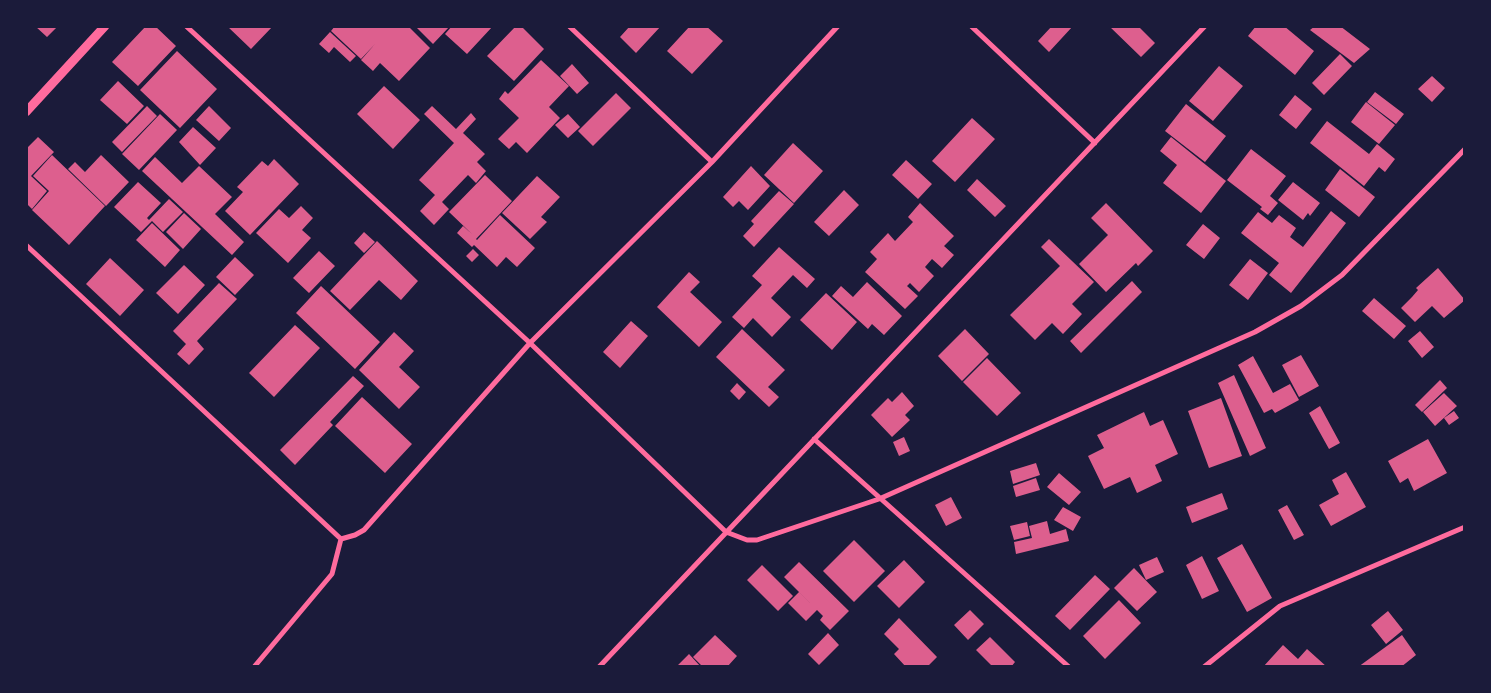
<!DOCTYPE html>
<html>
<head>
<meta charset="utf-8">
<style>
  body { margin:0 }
  #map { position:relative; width:1491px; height:693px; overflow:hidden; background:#1b1b3a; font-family:"Exo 2",sans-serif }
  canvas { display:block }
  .frame { position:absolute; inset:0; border:28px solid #1b1b3a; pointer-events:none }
</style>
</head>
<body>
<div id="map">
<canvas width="1491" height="693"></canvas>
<div class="frame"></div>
</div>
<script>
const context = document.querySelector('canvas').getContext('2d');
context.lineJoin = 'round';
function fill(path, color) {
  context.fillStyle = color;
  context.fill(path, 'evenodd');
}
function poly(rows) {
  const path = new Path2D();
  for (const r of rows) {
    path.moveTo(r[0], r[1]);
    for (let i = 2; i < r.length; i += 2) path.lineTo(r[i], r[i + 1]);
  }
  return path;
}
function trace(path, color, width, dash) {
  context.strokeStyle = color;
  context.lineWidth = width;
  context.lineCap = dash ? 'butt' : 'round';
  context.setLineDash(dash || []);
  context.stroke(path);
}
fill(poly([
  [35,26,58,26,47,37],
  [146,26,155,26,176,46,138,86,112,62],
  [227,26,273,26,251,49],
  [335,26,408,26,430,48,399,81,380,63,373,71,361,60,375,44,361,59,331,31],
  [415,26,450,26,433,44],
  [452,26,493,26,467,54,445,34],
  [516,26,521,26,544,49,514,81,487,56],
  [630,26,661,26,636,53,620,37],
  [690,26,706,26,723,41,692,74,667,51],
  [1052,26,1073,26,1049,52,1038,41],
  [1109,26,1138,26,1155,43,1141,57],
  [1256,26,1284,26,1314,51,1295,75,1248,36],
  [1315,26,1340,26,1370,49,1354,63,1310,30],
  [330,32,356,56,350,62,334,47,329,53,319,44],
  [177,51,217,89,180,128,140,90],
  [1340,54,1352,66,1324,95,1312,83],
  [541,60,569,86,549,107,560,118,527,153,516,142,509,149,498,139,519,118,499,99,505,91,508,94],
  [572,64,589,83,577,94,560,76],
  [1219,66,1243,86,1213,121,1189,101],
  [1432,76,1445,88,1432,102,1418,89],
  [118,81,144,106,127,124,100,100],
  [384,86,420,120,393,149,357,114],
  [1375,92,1404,114,1396,124,1367,102],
  [616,93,631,108,593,146,578,131],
  [1295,95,1312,109,1296,129,1279,115],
  [1366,102,1395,125,1379,144,1351,122],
  [1186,104,1226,136,1205,162,1165,131],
  [147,106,157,116,122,152,112,142],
  [209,106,231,128,219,141,196,120],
  [432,106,456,129,471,113,476,119,463,133,485,154,477,162,486,171,476,183,468,175,442,202,449,209,434,225,420,211,435,195,419,180,454,143,424,114],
  [160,114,177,130,139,170,122,154],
  [568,114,580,127,568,138,555,125],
  [972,118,995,139,955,182,932,161],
  [1327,121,1369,154,1377,144,1395,159,1385,172,1379,167,1364,186,1310,143],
  [193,127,216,148,200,165,179,142],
  [38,137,54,152,31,176,47,191,32,209,26,203,26,149],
  [1171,137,1226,181,1201,213,1163,183,1177,165,1160,151],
  [793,143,823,171,794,203,764,175],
  [1251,149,1286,176,1270,196,1278,203,1268,215,1260,209,1262,207,1227,180],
  [52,155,105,206,69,245,32,210,49,191,33,176],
  [101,155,129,182,106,206,68,169,75,162,85,172],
  [155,157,182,183,199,166,232,197,215,214,244,242,232,255,142,171],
  [274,159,299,184,250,235,225,211,243,192,237,187,262,161,268,166],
  [906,160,932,184,918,199,892,175],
  [751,166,770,186,748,210,739,201,733,207,723,197],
  [1340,169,1375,197,1359,217,1325,190],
  [485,175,512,201,476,239,477,240,500,215,535,248,517,267,506,257,497,267,474,245,472,247,457,233,463,226,472,234,449,212],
  [537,176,560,197,541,217,547,222,530,239,502,213],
  [977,179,1006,206,995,217,967,190],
  [138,182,161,203,147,218,149,220,169,199,183,212,163,232,152,221,141,232,114,207],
  [1293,182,1320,203,1310,216,1308,213,1303,220,1278,200],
  [844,190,859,205,829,236,814,222],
  [779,191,794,204,754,247,743,236,754,224,751,221],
  [920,203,954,236,944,246,954,255,942,268,932,259,925,267,934,276,919,292,910,283,907,286,918,296,905,309,865,272,877,259,870,252,888,233,895,241,913,222,908,217],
  [1106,203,1153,251,1138,266,1136,263,1106,292,1079,264,1108,235,1091,218],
  [301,206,313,218,302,230,311,238,288,263,256,233,279,209,289,218],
  [1331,211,1346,223,1291,293,1269,275,1279,263,1241,233,1258,212,1272,223,1279,215,1296,228,1290,237,1303,247],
  [184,213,201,229,183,249,166,232],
  [152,223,180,250,165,267,136,240],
  [1203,224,1220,238,1204,259,1186,245],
  [364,232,375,242,364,253,354,243],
  [1049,239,1094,282,1072,304,1082,314,1063,334,1052,323,1035,340,1010,315,1060,266,1041,247],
  [377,241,418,281,401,300,379,280,350,310,330,291],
  [779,247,815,279,807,288,793,275,771,298,791,317,772,337,753,318,744,328,732,317,762,285,752,276],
  [473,249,479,255,472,262,466,256],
  [319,251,335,266,309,293,293,278],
  [235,257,254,275,235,295,216,277],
  [110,258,144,290,120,316,86,284],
  [1250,259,1268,273,1248,300,1229,285],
  [184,265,205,285,178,314,156,293],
  [1438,268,1465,300,1444,318,1432,306,1415,322,1401,308,1412,297,1418,290,1416,288],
  [689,272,700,282,690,292,722,322,699,347,657,307],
  [1132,281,1142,292,1081,353,1070,341],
  [867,282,902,316,884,335,872,324,868,329,832,296,841,286,853,297],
  [219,283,237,299,197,341,204,349,189,365,177,354,186,344,173,331],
  [321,286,380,342,355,369,296,313],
  [826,293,857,322,832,350,800,320],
  [1374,298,1406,326,1394,339,1362,311],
  [631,321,648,336,620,368,603,352],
  [295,325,320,348,274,397,249,373],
  [742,329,785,370,768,387,779,397,769,407,716,357],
  [965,329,989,354,962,381,938,356],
  [1420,331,1434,347,1422,358,1408,341],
  [394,332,414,351,399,367,420,387,399,409,359,370],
  [1301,355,1319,386,1299,397,1282,365],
  [1253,356,1273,393,1290,384,1299,400,1275,413,1272,409,1264,413,1238,365],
  [987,358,1021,393,997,416,963,382],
  [1234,375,1266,448,1250,456,1218,383],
  [353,376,364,386,330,422,333,425,295,465,280,450],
  [1440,380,1447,388,1422,412,1415,405],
  [737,383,746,392,739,400,730,391],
  [902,392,914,406,905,415,910,420,892,437,871,415,888,398,892,402],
  [1444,393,1457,406,1435,426,1423,412],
  [362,397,412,444,385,473,335,426],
  [1221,398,1242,456,1209,468,1188,411],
  [1320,406,1340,443,1329,449,1309,413],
  [1454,411,1459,418,1449,425,1444,418],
  [1144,412,1150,426,1163,420,1178,454,1155,465,1162,481,1137,493,1130,477,1104,489,1088,456,1104,448,1097,435],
  [904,437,910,451,899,456,893,442],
  [1428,439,1447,473,1414,491,1408,478,1400,483,1388,461],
  [1036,463,1040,475,1013,484,1010,471],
  [1346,472,1366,507,1331,526,1319,505,1339,494,1332,480],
  [1059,473,1081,492,1069,505,1047,487],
  [1036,478,1040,490,1016,497,1013,486],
  [1222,493,1228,509,1192,523,1186,507],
  [951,497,962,518,946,526,935,505],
  [1287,505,1304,535,1294,540,1278,510],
  [1063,507,1081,517,1073,531,1054,520],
  [1047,521,1050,534,1066,529,1069,541,1016,554,1014,542,1032,538,1029,526],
  [1027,522,1030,536,1014,540,1010,526],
  [854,540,885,571,854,602,823,571],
  [1242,544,1272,598,1247,612,1217,558],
  [1202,556,1219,591,1202,599,1186,565],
  [1157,557,1164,572,1146,580,1139,565],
  [904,560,925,582,899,608,877,586],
  [799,562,849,611,830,630,820,620,823,616,817,610,806,621,788,603,799,592,810,603,784,577],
  [762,565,793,596,778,611,747,580],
  [1134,568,1157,592,1137,611,1114,588],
  [1095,575,1110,589,1070,630,1055,616],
  [1119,600,1141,623,1105,659,1083,636],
  [970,610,984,624,968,640,954,625],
  [1388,611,1403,630,1386,644,1371,625],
  [899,618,937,657,927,667,906,667,894,654,899,649,884,634],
  [828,633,839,645,819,665,808,654],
  [715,635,737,656,727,667,703,667,693,657],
  [1402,635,1416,655,1401,667,1358,667],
  [990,637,1015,662,1011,667,993,667,976,650],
  [1283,645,1298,659,1307,649,1327,667,1263,667],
  [689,654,701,667,676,667]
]), '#dd5f8e');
trace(poly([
  [186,26,530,343,726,532,747,540,757,540,879,499,1255,332,1301,306,1342,275,1465,149],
  [971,26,1095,143],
  [712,162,838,26],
  [26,245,341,539],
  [814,439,1069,667],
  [341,539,355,535,364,530,530,343,712,162,569,26],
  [254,667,332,574,341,539],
  [599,667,1205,26],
  [1204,667,1280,606,1465,527]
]), '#ff6b9d', 5);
trace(poly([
  [26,112,105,26]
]), '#ff6b9d', 9);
</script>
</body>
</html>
